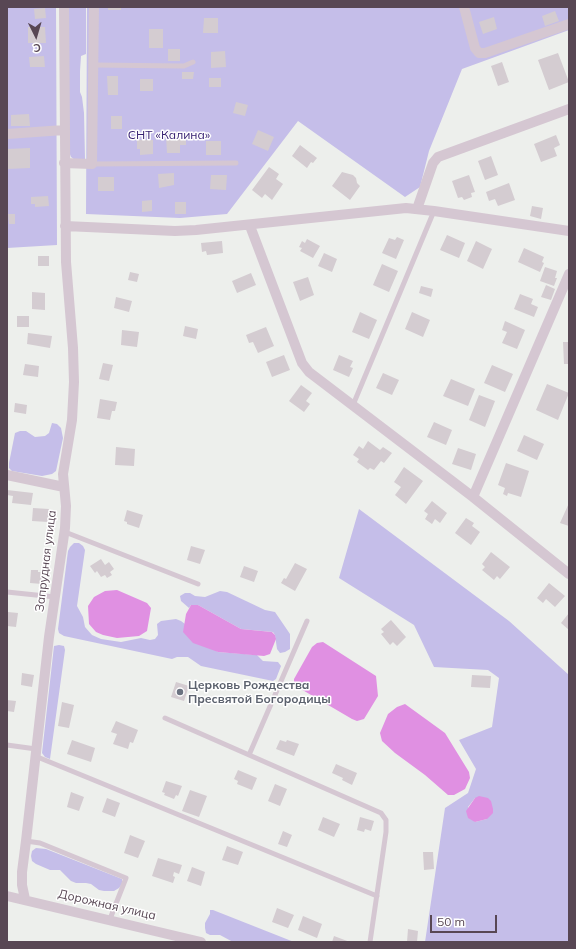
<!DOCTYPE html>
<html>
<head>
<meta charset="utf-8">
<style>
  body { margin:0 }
  #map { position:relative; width:576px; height:949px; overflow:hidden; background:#edefec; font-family:Mulish,sans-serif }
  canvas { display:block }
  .frame { position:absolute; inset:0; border:8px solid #584754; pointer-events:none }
  .north { position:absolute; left:16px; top:16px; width:40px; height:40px; -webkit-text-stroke:3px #fff; paint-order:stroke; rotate:175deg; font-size:11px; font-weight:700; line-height:16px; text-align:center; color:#584754 }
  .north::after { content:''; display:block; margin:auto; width:14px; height:18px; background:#584754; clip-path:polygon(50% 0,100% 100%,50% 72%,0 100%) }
  .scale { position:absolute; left:430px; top:915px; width:67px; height:18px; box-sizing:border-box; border:2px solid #584754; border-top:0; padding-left:5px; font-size:12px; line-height:14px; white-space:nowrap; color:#584754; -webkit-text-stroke:3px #fff; paint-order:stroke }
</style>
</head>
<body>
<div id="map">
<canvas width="576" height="949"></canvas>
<div class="frame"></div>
<div class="north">С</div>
<div class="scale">50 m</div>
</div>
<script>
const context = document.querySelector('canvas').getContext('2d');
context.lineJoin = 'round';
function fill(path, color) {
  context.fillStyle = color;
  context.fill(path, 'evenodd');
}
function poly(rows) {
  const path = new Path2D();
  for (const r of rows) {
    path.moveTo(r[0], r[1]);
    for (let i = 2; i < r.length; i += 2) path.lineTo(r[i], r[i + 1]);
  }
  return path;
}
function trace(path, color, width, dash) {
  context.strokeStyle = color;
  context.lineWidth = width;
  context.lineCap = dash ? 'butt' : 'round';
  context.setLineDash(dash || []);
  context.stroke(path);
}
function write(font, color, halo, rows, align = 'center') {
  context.font = font + ' Mulish,sans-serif';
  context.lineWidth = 3;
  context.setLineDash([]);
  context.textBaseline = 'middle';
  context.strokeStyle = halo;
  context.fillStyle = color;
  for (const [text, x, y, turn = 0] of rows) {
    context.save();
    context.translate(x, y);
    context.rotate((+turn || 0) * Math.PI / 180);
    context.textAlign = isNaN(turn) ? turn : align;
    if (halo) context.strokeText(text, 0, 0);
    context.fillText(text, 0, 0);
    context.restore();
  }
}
fill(poly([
  [7,7,56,7,57,245,7,248],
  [68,7,86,7,86,54,81,56,80,71,80,92,82,97,84,113,85,159,75,160,71,157,69,152],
  [87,7,569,7,569,30,462,69,429,151,420,187,405,197,298,121,227,214,180,218,86,214],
  [52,423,57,424,61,428,63,438,56,471,52,474,42,476,12,471,9,468,9,463,15,433,20,431,26,431,35,437,45,436,49,433],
  [359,509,509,621,569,675,569,942,425,942,445,808,468,793,476,769,459,740,492,727,499,678,488,670,434,667,414,625,339,578],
  [475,798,487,819,475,822,468,807],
  [74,543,79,543,83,546,85,550,77,606,83,617,85,627,92,635,101,639,121,642,141,638,150,640,155,639,158,635,157,624,161,621,176,619,181,621,185,624,184,632,218,652,257,655,263,661,278,662,281,666,276,679,273,681,201,666,188,657,177,657,172,659,64,636,59,633,58,629,68,551,70,547],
  [220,591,227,592,265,610,275,612,290,634,290,649,285,652,280,653,277,649,275,635,273,632,241,629,198,605,191,605,189,608,181,601,180,596,185,593,190,593,195,596,205,597],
  [59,645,64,646,65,650,50,759,45,757,42,753,54,646],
  [36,848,46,849,122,879,122,884,119,888,114,891,104,891,99,890,91,884,86,883,76,883,71,881,60,870,50,870,36,864,32,861,31,856,32,851],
  [210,910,213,910,294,942,233,942,220,935,210,935,206,933,205,928,205,923,210,914]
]), '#c5bee9');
fill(poly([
  [117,590,147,603,151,608,147,631,139,636,117,638,103,635,96,632,89,624,88,606,94,597,105,591],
  [191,605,198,605,241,629,272,632,275,635,276,639,270,654,264,656,218,652,193,643,183,632,186,614],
  [323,642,376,676,378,696,364,719,357,721,352,719,294,685,294,679,312,647,317,643],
  [405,704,445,733,469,772,470,778,465,789,454,795,448,795,425,775,395,753,382,741,380,733,388,714,397,707],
  [479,796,488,798,491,801,493,809,493,813,487,819,475,822,468,818,466,811,475,798]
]), '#e090e2');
fill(poly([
  [108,7,121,7,121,10,108,10],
  [45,8,46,18,35,19,34,9],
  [555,11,559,21,545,26,542,16],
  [494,17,497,29,483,34,479,22],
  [204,18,218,18,218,33,203,33],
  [28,27,45,27,46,43,28,43],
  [149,29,163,29,163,48,149,48],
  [168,49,180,49,180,61,168,61],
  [225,51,226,67,211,68,211,52],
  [558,53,569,82,549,90,538,60],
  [44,56,45,67,30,67,29,57],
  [502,62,509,82,498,86,491,66],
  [182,72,194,72,193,79,182,79],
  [107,76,118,76,118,95,108,95],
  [209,78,221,78,221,87,209,87],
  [140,79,153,79,153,91,140,91],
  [236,102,248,105,245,116,233,113],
  [29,114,30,126,11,126,11,115],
  [111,116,122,116,122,129,111,129],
  [258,130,274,137,268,151,252,144],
  [186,135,186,145,180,145,180,153,167,153,166,136],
  [556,135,560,145,554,148,557,156,541,162,534,144],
  [137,140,153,140,153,154,140,155,140,149,137,149],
  [206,141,221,141,221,155,206,155],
  [300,145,317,158,313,163,311,162,307,168,292,156],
  [30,148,30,168,7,169,7,149],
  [491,156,498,175,485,180,478,161],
  [269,167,279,174,276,179,283,184,272,200,265,194,262,198,252,190],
  [342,172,353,175,356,178,357,183,360,186,350,200,332,186],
  [174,173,174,185,159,188,158,174],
  [211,175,227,175,226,190,210,189],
  [469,175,475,192,471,193,472,197,464,200,462,197,458,198,452,181],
  [98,177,114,177,114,191,98,191],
  [509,183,515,200,498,206,495,199,489,201,486,192],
  [48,196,49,206,35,207,35,204,31,204,31,197],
  [152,200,152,211,142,212,142,201],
  [175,202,186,202,186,214,175,214],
  [532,206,543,208,541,219,530,216],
  [8,214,15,214,15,224,9,224],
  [447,235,465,243,459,258,440,250],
  [397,237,404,240,396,259,382,253,389,238,395,240],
  [307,239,320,246,313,258,300,251,302,248,299,247,302,241,305,243],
  [222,241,223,253,207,255,206,251,202,252,201,243],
  [476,241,492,249,483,269,467,261],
  [524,248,544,257,542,262,544,263,540,272,518,262],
  [324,253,337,259,332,272,318,266],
  [38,256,49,256,49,266,38,266],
  [382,264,398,271,389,292,373,285],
  [545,267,557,271,555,278,557,278,554,286,540,281],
  [130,272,139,274,137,282,128,280],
  [251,273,256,285,237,293,232,281],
  [308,277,314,295,300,301,293,282],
  [546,285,555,289,551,300,541,297],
  [421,286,433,289,431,297,419,293],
  [32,292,45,293,45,310,32,309],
  [520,294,533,299,531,304,538,307,534,317,514,309],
  [116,297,132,301,129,312,114,308],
  [360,312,377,320,369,339,352,332],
  [412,312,430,320,423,337,405,329],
  [17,316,29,316,29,327,17,327],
  [505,321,525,330,517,349,502,343,507,332,502,330],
  [185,326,198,329,196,339,183,336],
  [266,327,274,346,258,353,253,342,249,343,246,335],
  [122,330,139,332,137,347,121,345],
  [28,333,52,336,50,348,27,344],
  [563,342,569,342,569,364,564,364],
  [284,355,290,370,272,377,266,362],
  [339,355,353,361,350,367,353,368,349,377,333,370],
  [103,363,113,365,109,381,99,379],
  [25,364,39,366,38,377,23,375],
  [492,365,513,374,505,392,484,383],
  [383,373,399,380,392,395,376,388],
  [451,379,475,389,468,406,443,396],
  [547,384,569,393,558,420,536,410],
  [301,385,312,393,306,401,310,404,304,412,289,401],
  [479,395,495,401,485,427,469,420],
  [100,399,117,402,115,411,112,411,110,420,97,418],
  [15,403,27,405,26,414,14,412],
  [434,422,452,430,446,445,427,437],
  [524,435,544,444,537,460,517,451],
  [368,441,380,450,383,447,392,453,384,463,381,461,374,470,370,468,368,470,357,462,359,459,353,455,359,446,363,449],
  [116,447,135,449,134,466,115,465],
  [458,448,476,454,471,470,452,464],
  [506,463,529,471,521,497,508,493,507,496,503,494,505,488,498,485],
  [404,467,423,481,406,504,395,495,401,487,394,482],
  [7,490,33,493,31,505,12,503,13,496,7,495],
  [432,501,447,513,440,523,435,519,432,524,425,519,428,514,424,511],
  [569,503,569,526,560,523],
  [33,508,49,509,48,522,32,521],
  [127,510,143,515,139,528,127,524,127,522,124,521],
  [466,518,474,523,472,526,480,532,471,545,455,533],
  [191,546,205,550,200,564,187,560],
  [491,552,510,567,500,579,497,576,494,580,482,570,485,567,482,564],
  [101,559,105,565,109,562,114,569,110,572,112,575,107,578,105,575,101,577,97,571,95,573,90,566],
  [295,563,307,569,295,591,281,583,284,578,286,579],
  [244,566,258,571,254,582,240,577],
  [31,570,38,570,38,572,43,572,42,584,30,583],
  [549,583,565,596,555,607,546,599,543,603,537,598],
  [8,612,18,613,16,627,7,626],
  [569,613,569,630,561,623],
  [391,620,406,637,397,646,393,642,390,645,381,634,384,632,381,629],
  [22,673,34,675,32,687,21,685],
  [472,675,491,676,490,688,471,687],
  [176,682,189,686,184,701,171,697],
  [7,700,16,701,14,712,7,711],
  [62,702,74,705,69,728,58,726],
  [116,721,138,730,133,743,130,742,128,749,113,744,117,734,111,732],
  [72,740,95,748,91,762,67,754],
  [280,740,286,742,287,740,299,744,294,756,276,749],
  [336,764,357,773,352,785,342,780,343,778,332,773],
  [238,770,257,778,252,790,237,784,238,781,234,779],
  [166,781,182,786,178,796,176,795,174,799,164,795,165,793,162,792],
  [275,784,287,789,280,806,268,801],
  [190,790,207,796,199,817,182,811],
  [71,792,84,797,79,811,67,807],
  [107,798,120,803,115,817,102,812],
  [323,817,340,824,334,837,318,830],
  [360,817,374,821,371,831,365,829,364,832,357,830],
  [283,831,292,835,287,847,278,844],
  [130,835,145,841,138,858,124,853],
  [227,846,243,852,238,865,222,860],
  [423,852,433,852,434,869,424,870],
  [158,858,182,865,179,874,174,872,173,876,175,877,173,883,152,876],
  [192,867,205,872,201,886,187,881],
  [277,908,294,915,288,928,272,922],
  [303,916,322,924,317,938,298,930],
  [408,929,418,931,417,942,407,942],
  [334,936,350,942,332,942]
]), '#d4ccd1');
trace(poly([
  [93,65,184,66,193,62],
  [92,164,236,163],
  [353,405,434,211],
  [65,532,198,584],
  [7,592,55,597],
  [165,718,381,813,386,820,386,832,370,942],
  [7,745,36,749],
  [249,755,307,621],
  [35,756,377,896],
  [26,841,40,843,126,878,110,919]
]), '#d5c7d2', 5);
trace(poly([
  [464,7,475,48,479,53,485,53,569,24],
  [7,134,64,130],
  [64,163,92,164,94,7],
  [417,209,433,163,438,157,569,109],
  [65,226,175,231,196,230,406,208,434,211,569,231],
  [250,226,302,363,309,372,473,497,569,574],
  [7,475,64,487],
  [473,497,569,274],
  [7,896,201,942],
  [25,899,22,885,22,872,26,841,49,637,65,528,66,506,63,474,72,420,74,382,73,348,66,262,64,7]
]), '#d5c7d2', 10);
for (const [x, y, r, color] of [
  [180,692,4,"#6b7280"]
]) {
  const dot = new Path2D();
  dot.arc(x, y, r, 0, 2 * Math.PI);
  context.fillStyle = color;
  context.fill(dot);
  trace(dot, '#fff', 1.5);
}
write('12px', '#362071', '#fff', [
  ["СНТ «Калина»",169,135]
]);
write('12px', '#584754', '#fff', [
  ["Запрудная улица",46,561,-83],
  ["Дорожная улица",107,905,13]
]);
write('bold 12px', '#5b616d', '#fff', [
  ["Церковь Рождества",188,685],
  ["Пресвятой Богородицы",188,699]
], 'left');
</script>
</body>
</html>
